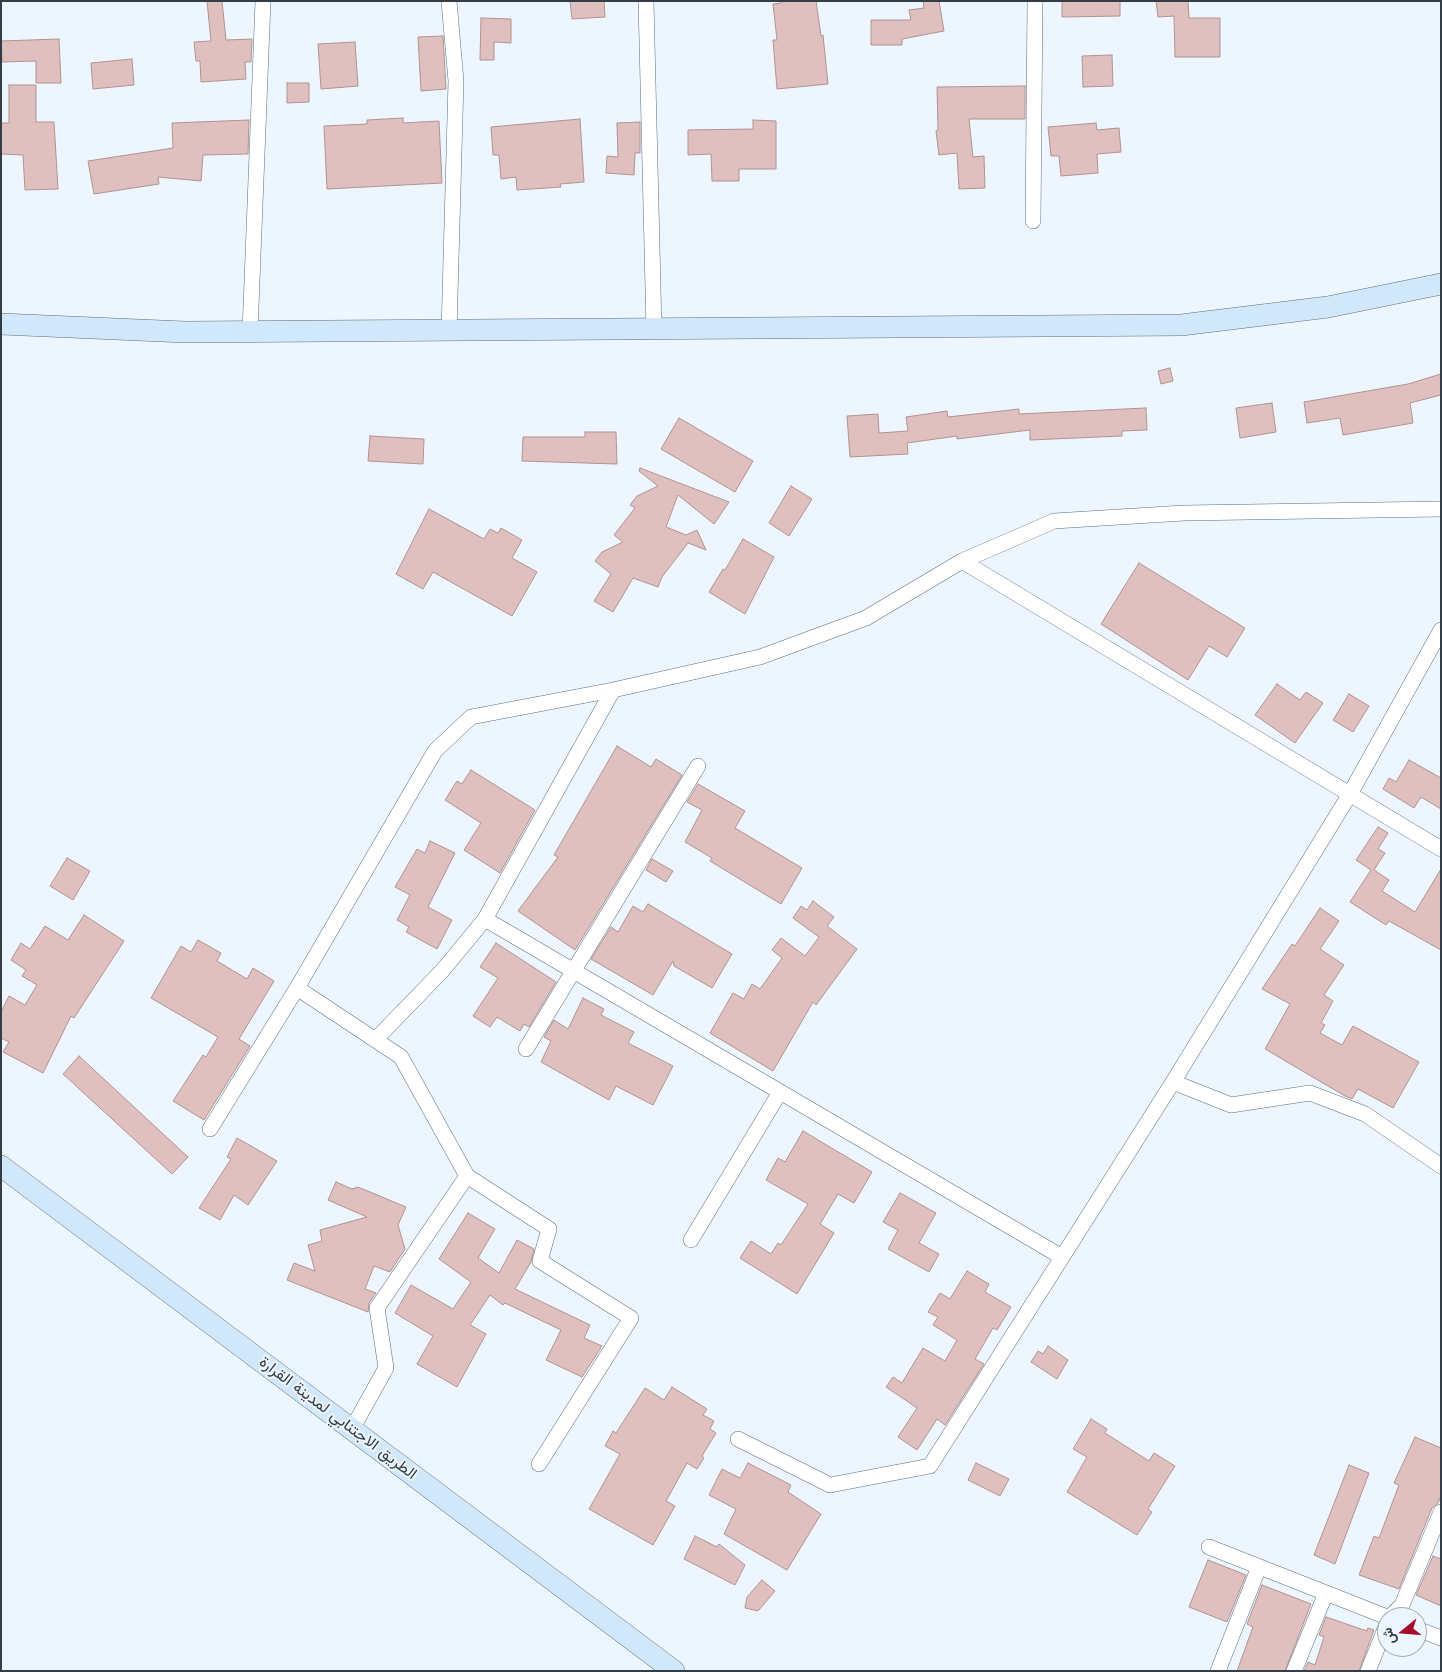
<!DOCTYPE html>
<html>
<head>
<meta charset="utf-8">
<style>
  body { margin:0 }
  #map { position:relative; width:1442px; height:1672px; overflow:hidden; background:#edf6fe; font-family:"Work Sans",Vazirmatn,sans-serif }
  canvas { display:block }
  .frame { position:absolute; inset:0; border:2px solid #343d45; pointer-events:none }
  .north { position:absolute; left:1377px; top:1607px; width:50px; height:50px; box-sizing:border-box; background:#edf6fe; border:1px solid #a3acb4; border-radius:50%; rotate:253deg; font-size:14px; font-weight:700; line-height:20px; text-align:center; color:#343d45 }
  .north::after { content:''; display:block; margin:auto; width:18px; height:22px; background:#a70d2e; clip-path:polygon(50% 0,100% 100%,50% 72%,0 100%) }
</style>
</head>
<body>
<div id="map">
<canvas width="1442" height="1672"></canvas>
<div class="frame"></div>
<div class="north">ش</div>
</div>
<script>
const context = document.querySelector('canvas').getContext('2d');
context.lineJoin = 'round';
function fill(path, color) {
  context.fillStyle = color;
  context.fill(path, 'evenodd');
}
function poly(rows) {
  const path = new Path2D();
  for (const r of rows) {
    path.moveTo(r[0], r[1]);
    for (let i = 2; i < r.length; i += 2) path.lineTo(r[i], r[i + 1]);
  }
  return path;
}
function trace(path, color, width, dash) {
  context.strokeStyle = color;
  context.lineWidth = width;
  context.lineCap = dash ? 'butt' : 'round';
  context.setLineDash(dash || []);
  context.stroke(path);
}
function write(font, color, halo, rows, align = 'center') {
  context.font = font + ' "Work Sans",Vazirmatn,sans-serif';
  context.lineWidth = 4;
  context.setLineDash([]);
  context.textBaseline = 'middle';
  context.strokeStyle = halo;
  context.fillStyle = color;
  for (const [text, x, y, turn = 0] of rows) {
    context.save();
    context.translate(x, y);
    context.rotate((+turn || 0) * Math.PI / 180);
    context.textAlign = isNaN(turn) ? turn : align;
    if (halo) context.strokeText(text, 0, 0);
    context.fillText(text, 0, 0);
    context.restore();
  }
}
const building = poly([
  [207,1,222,1,226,40,252,39,251,62,245,62,246,79,201,82,200,61,196,61,194,42,211,41,207,1],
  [570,1,604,1,605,17,572,19,570,1],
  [781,1,816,1,821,36,823,35,828,84,777,89,773,40,777,40,773,4,781,3,781,1],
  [923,1,939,1,944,31,902,39,902,45,871,45,871,20,911,20,909,10,924,8,923,1],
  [1062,1,1120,1,1120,16,1062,17,1062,1],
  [1156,1,1188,1,1189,18,1220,18,1220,57,1175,57,1174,16,1158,17,1156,1],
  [481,18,511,19,511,43,494,42,494,60,480,60,481,18],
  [443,36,446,89,421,91,418,37,443,36],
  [59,39,61,83,36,83,36,61,2,62,1,41,59,39],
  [355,42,358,86,321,89,318,44,355,42],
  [1112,55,1113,86,1083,87,1082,56,1112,55],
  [132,59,134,85,93,89,91,63,132,59],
  [287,83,309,83,309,102,287,103,287,83],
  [9,85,36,85,36,122,54,122,58,189,25,190,23,155,1,154,1,123,9,123,9,85],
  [1025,86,1025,119,969,119,973,157,984,156,985,188,959,189,957,153,939,155,936,131,938,130,937,87,1025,86],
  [403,118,403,123,439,121,442,183,327,189,324,126,367,124,367,120,403,118],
  [580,119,584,182,560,184,561,187,517,190,516,177,501,179,499,155,493,155,491,127,580,119],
  [249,120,248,154,203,155,201,181,158,177,159,184,94,194,88,161,173,148,172,123,249,120],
  [753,120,776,121,776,169,739,169,739,181,712,181,711,154,688,155,688,130,753,129,753,120],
  [640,122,640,153,635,153,634,175,606,173,607,156,618,157,617,123,640,122],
  [1096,123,1097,130,1119,128,1121,152,1097,154,1098,173,1061,176,1059,156,1051,156,1048,127,1096,123],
  [1170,368,1173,381,1161,384,1158,371,1170,368],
  [1441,374,1441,395,1410,403,1413,423,1343,435,1340,418,1307,423,1304,402,1408,384,1441,374],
  [1272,403,1276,432,1240,438,1236,408,1272,403],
  [1146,408,1147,430,1122,431,1122,436,1030,440,1030,430,957,439,957,436,907,443,908,454,850,457,847,416,878,414,879,433,908,431,906,417,947,411,948,417,1019,409,1019,414,1146,408],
  [679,418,753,461,735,492,661,449,679,418],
  [585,432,616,432,617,464,522,461,523,437,585,437,585,432],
  [370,436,424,439,423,464,368,461,370,436],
  [640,468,729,502,714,524,678,495,666,527,686,535,697,530,706,550,688,543,662,577,658,587,633,578,613,612,594,601,611,574,595,561,602,552,623,542,614,535,635,508,630,505,637,496,658,486,639,471,640,468],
  [791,486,812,499,789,536,769,523,791,486],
  [429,509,484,539,490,529,498,533,501,528,522,540,512,558,537,572,512,616,433,572,423,589,396,574,429,509],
  [743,539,774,557,745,614,709,592,723,569,725,570,743,539],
  [1139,563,1245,628,1227,657,1209,646,1188,680,1101,624,1139,563],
  [1277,684,1300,700,1306,692,1323,703,1295,743,1255,715,1277,684],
  [1349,694,1369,706,1353,732,1333,720,1349,694],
  [617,746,651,767,656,759,682,775,575,950,518,911,558,857,554,855,617,746],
  [1409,760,1441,778,1441,809,1421,797,1414,808,1383,789,1389,778,1396,782,1409,760],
  [471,770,535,810,500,873,464,850,481,823,445,800,457,781,462,784,471,770],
  [698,784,745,811,735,828,802,868,781,904,710,861,712,858,685,842,702,810,687,802,698,784],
  [1378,827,1388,833,1378,849,1385,853,1374,870,1389,880,1382,891,1415,912,1441,869,1441,950,1389,921,1386,925,1350,902,1371,870,1356,860,1378,827],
  [430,841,455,853,428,907,452,920,437,949,406,932,409,927,397,920,410,895,395,887,417,849,425,853,430,841],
  [67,858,90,871,73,900,50,886,67,858],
  [652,859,673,871,666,882,646,870,652,859],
  [813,901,834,917,827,926,857,949,816,1005,813,1002,773,1071,710,1033,733,993,744,999,752,984,760,989,782,958,772,950,781,938,805,956,819,937,793,918,801,906,807,910,813,901],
  [648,904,732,954,712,988,674,966,673,961,653,995,591,959,611,927,618,932,633,906,643,912,648,904],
  [1320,908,1339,921,1320,949,1344,965,1324,995,1333,1001,1321,1023,1325,1025,1320,1033,1342,1045,1353,1026,1419,1062,1393,1108,1358,1089,1352,1099,1345,1096,1265,1049,1290,1004,1262,989,1292,944,1295,946,1320,908],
  [84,915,124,941,74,1018,71,1016,43,1073,3,1052,9,1042,1,1038,1,1012,9,996,25,1005,37,985,22,976,26,970,11,960,21,943,30,949,45,926,68,940,84,915],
  [198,940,221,953,217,961,247,979,253,968,274,981,239,1039,250,1046,204,1120,173,1101,203,1055,206,1057,218,1037,151,998,181,946,191,952,198,940],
  [496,943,556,982,529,1027,524,1024,520,1031,497,1017,490,1027,473,1016,498,978,480,967,496,943],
  [583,998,604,1009,601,1015,634,1032,628,1043,673,1066,653,1105,616,1086,609,1100,541,1062,551,1041,544,1037,554,1020,568,1029,583,998],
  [79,1056,188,1157,172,1174,63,1074,79,1056],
  [803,1131,872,1172,854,1203,838,1194,820,1224,834,1233,797,1294,740,1258,751,1241,771,1254,778,1243,781,1245,808,1204,766,1180,778,1158,785,1162,803,1131],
  [237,1138,277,1161,248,1205,234,1195,220,1220,199,1208,231,1159,227,1157,237,1138],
  [336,1182,352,1189,358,1187,406,1207,398,1225,405,1249,390,1272,374,1266,365,1289,376,1293,369,1303,368,1312,287,1280,294,1263,315,1271,308,1245,322,1241,320,1230,367,1217,328,1200,336,1182],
  [900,1193,936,1213,919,1243,939,1254,929,1272,888,1249,898,1230,883,1222,900,1193],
  [468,1213,495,1229,478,1258,499,1273,517,1240,534,1249,531,1262,515,1289,590,1325,584,1338,602,1346,582,1377,546,1360,561,1330,505,1303,503,1305,490,1295,470,1325,486,1334,457,1387,417,1364,433,1336,395,1313,411,1285,453,1309,471,1282,439,1259,468,1213],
  [967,1271,989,1284,985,1292,1011,1307,997,1330,993,1328,975,1359,984,1364,945,1425,937,1419,917,1450,898,1437,917,1408,886,1387,893,1377,902,1383,923,1348,945,1361,957,1340,933,1325,938,1317,928,1312,940,1293,950,1299,967,1271],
  [1048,1346,1068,1360,1057,1379,1031,1362,1038,1351,1043,1354,1048,1346],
  [672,1387,707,1409,703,1415,714,1421,710,1429,716,1433,702,1456,704,1458,697,1469,687,1463,666,1501,675,1506,653,1545,589,1509,620,1454,605,1446,613,1431,616,1433,645,1388,664,1400,672,1387],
  [1091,1419,1107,1429,1105,1433,1149,1461,1154,1453,1175,1466,1148,1509,1152,1512,1137,1535,1067,1492,1087,1457,1073,1449,1091,1419],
  [1415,1437,1441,1448,1441,1496,1438,1503,1432,1508,1399,1589,1359,1575,1374,1536,1379,1538,1399,1485,1394,1483,1415,1437],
  [748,1463,791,1485,788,1492,821,1514,787,1570,724,1534,736,1509,709,1495,722,1469,740,1478,748,1463],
  [976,1463,1009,1479,1000,1496,968,1480,976,1463],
  [1349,1465,1369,1473,1335,1564,1314,1555,1349,1465],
  [695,1536,717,1547,719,1544,745,1565,735,1585,684,1559,695,1536],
  [1433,1556,1441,1559,1441,1606,1416,1595,1433,1556],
  [1208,1560,1246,1575,1227,1622,1189,1607,1208,1560],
  [762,1580,775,1591,758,1611,745,1608,747,1597,762,1580],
  [1262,1585,1311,1604,1285,1671,1237,1671,1253,1627,1247,1624,1262,1585],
  [1326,1617,1367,1631,1368,1628,1374,1630,1359,1671,1304,1671,1308,1662,1315,1665,1324,1637,1319,1635,1326,1617]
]);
fill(building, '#e0c0bf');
trace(building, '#b09291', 1);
const minor = poly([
  [449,1,456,81,449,331],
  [646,1,654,329],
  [1033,221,1035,1],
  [250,332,263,1],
  [962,561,1441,849],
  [1441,630,1350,794,1173,1082,1231,1105,1310,1093,1365,1114,1441,1166],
  [485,919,1062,1257],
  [297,988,435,751,471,717,613,690,760,657,866,618,962,561,1054,521,1184,513,1441,509],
  [375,1040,442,971,485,919,613,690],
  [526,1049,698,766],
  [210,1129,297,988,401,1057,467,1176,377,1308,386,1368,352,1429],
  [467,1176,549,1229,540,1261,631,1318,539,1464],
  [691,1240,780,1092],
  [738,1439,830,1485,930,1466,1173,1082],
  [1209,1547,1387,1617],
  [1390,1617,1402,1605,1441,1512],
  [1417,1629,1441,1638],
  [1218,1671,1259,1567],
  [1294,1671,1326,1593],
  [1368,1671,1387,1624]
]);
const secondary = poly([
  [1,324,185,332,1181,325,1328,307,1441,284],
  [1,1166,674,1671]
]);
trace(minor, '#596f7f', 16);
trace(secondary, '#596f7f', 22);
trace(minor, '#fff', 15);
trace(secondary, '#d0e8f9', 21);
write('16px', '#343d45', '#edf6fe', [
  ["الطريق الاجتنابي لمدينة القرارة",338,1418,37]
]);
</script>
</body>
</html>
